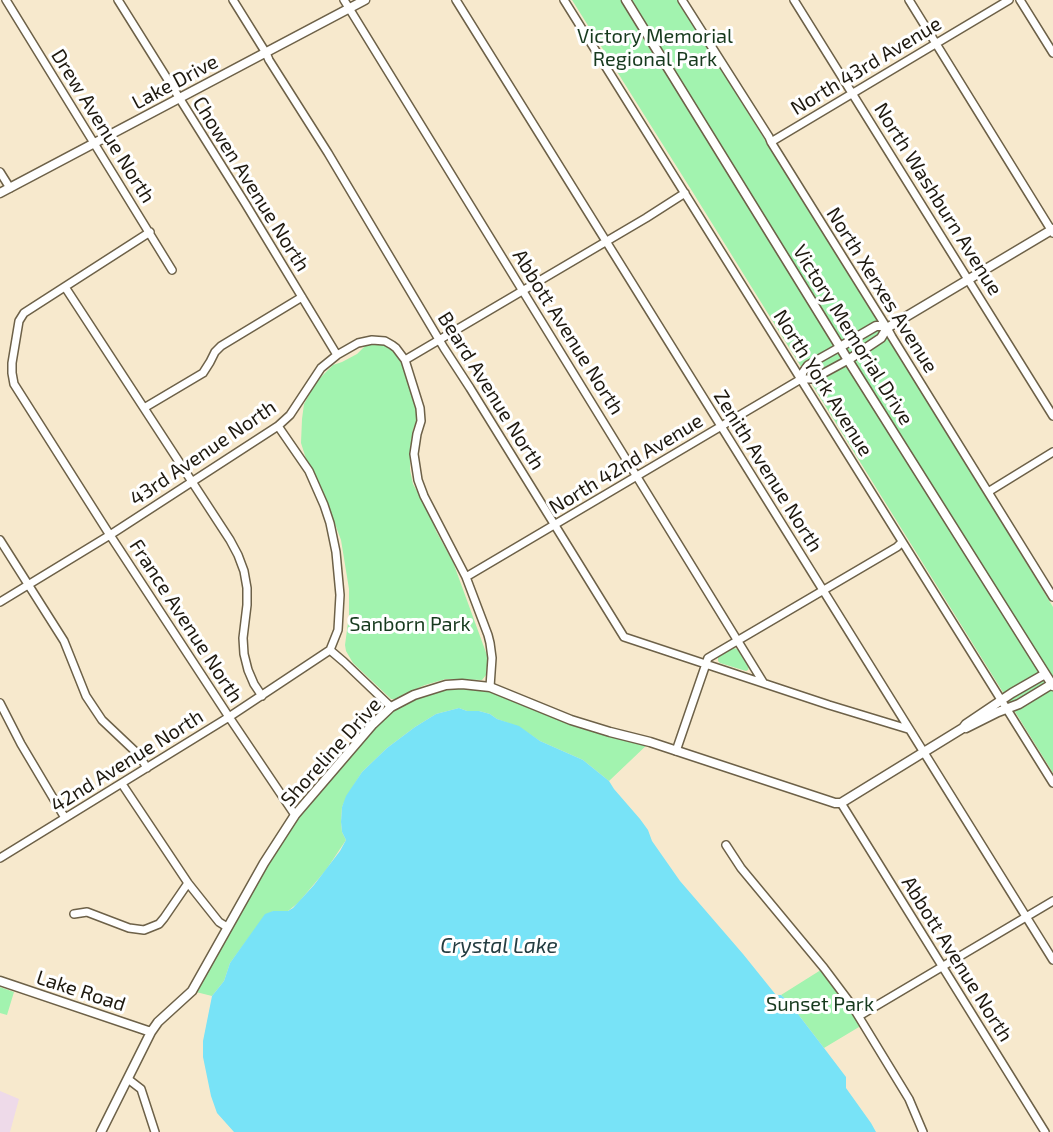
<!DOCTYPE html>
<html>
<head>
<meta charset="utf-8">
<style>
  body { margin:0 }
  canvas { display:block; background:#f7e9cd }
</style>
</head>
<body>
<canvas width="1053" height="1132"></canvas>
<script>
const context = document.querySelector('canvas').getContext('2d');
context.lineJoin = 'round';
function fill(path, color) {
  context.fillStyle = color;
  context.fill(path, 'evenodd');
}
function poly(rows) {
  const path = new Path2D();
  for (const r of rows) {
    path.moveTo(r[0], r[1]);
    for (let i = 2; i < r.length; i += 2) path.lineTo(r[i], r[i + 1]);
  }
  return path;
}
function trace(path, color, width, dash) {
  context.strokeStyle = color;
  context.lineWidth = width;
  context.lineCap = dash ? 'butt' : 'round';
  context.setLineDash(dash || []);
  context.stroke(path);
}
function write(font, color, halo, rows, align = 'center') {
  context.font = font + ' "Exo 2",sans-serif';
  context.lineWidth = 6;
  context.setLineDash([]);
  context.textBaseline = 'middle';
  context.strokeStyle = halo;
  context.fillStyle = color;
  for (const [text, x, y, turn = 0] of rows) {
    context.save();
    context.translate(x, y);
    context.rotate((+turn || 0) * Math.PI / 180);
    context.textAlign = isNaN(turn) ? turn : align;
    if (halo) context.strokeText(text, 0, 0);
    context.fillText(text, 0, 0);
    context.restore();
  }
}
fill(poly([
  [0,1091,19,1099,10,1132,0,1132]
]), '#eedae9');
fill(poly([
  [572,0,678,0,984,493,1053,607,1053,773,692,191],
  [368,343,389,344,399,356,403,364,417,409,418,419,413,429,410,450,410,470,413,484,431,516,436,531,453,562,488,658,486,675,482,680,446,679,425,685,404,694,396,699,391,699,353,663,346,651,345,645,349,615,349,589,341,540,325,497,315,475,307,462,301,443,302,419,304,404,316,382,333,365,342,362,357,354],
  [733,648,738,649,749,666,748,670,746,671,720,663,718,661,718,657],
  [490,687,531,704,650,742,609,781,583,760,540,741,519,727,497,719,490,714,479,711,467,711,459,708,436,714,415,727,387,748,362,772,347,796,342,807,341,822,342,832,346,840,326,870,298,903,288,911,273,911,250,936,230,963,224,981,212,996,192,991,295,815,391,707,431,689],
  [824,968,864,1024,824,1048,788,1001,781,995],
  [0,987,14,992,7,1015,0,1013]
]), '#a2f3af');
fill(poly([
  [459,708,467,711,479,711,490,714,497,719,519,726,540,741,583,760,609,781,614,789,640,819,648,830,652,841,680,881,743,954,776,995,781,995,788,1001,824,1048,846,1077,846,1088,871,1123,876,1132,234,1132,217,1113,211,1096,203,1057,203,1041,212,996,224,981,230,963,265,914,273,911,288,911,293,908,314,885,340,851,346,840,342,832,341,822,342,807,346,796,362,772,387,748,415,727,436,714]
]), '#78e3f7');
const minor = poly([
  [6,0,172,270],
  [118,0,245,203,337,355],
  [233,0,266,53,269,60,328,153,444,348,470,388,624,637,829,705,908,729],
  [344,0,763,682],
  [456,0,1053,960],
  [564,0,1053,783],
  [682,0,769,137,771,142,887,328,892,337,1053,597],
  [794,0,1053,416],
  [909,0,1053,233],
  [1020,0,1053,53],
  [771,142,1009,0],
  [0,172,10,188],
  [150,232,24,313,19,321,12,363,12,373,14,384,106,529,229,717,295,815],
  [65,287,230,540,238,555,244,571,247,588,247,605,243,638,244,654,248,670,254,684,262,696],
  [405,360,420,408,421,421,417,434,414,454,418,480,424,496,466,577,488,635,490,643,492,658,490,687],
  [801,379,803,372,808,365,840,347],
  [144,408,203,373,210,362,215,352,221,346,302,297],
  [278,426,309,471,324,505,330,523,336,552,340,595,338,630,330,650,344,662,391,707],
  [988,492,1053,452],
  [0,540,64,641,86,696,102,720,139,755,147,768],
  [466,577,801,379,813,379,848,360],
  [0,602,110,535,278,426,290,415,321,368,337,355,358,343,372,340,385,341,392,345,396,348,405,360,646,218,685,193],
  [0,703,21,744,65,818],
  [676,751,708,658,897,547,902,542],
  [122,784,188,883,219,922,227,927],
  [841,803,1045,1132],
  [726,845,741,868,824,968,851,1004,909,1099,923,1132],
  [0,858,229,717,330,650],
  [74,914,87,912,129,928,144,930,159,924,164,918,188,883],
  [859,1016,1053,901],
  [128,1079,141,1089,155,1132]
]);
const tertiary = poly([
  [626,0,848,360,1053,686],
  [0,193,365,0],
  [840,347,876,326,881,326,887,328],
  [848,360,881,338,887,328,1053,229],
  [966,728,998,712,1019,704,1052,684],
  [0,981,151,1032],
  [101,1132,151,1032,158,1022,192,991,264,863,295,815,373,724,391,707,414,695,446,685,462,684,490,687,571,720,610,732,650,742,835,803,841,803,963,728,966,724,1012,693,1045,674]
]);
trace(minor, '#6d6148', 10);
trace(tertiary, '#6d6148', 11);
trace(minor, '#fff', 7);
trace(tertiary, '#fff', 8);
write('20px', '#173a1e', '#fff', [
  ["Victory Memorial",655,36],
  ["Regional Park",655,59],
  ["Sanborn Park",410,624],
  ["Sunset Park",820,1004]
]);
write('20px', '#1e190f', '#fff', [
  ["North 43rd Avenue",866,66,-31],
  ["Lake Drive",175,82,-28],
  ["Drew Avenue North",103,126,58],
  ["Chowen Avenue North",251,184,58],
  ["North Washburn Avenue",938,199,58],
  ["North Xerxes Avenue",882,290,58],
  ["Abbott Avenue North",568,332,58],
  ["Victory Memorial Drive",853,335,58],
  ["North York Avenue",823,383,58],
  ["Beard Avenue North",491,391,58],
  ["43rd Avenue North",203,453,-34],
  ["North 42nd Avenue",626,464,-31],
  ["Zenith Avenue North",768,471,58],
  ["France Avenue North",186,621,57],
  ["Shoreline Drive",331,752,-48],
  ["42nd Avenue North",127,761,-32],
  ["Abbott Avenue North",957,959,58],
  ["Lake Road",81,991,18]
]);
write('italic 21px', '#243d41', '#fff', [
  ["Crystal Lake",499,946]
]);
</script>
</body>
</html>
